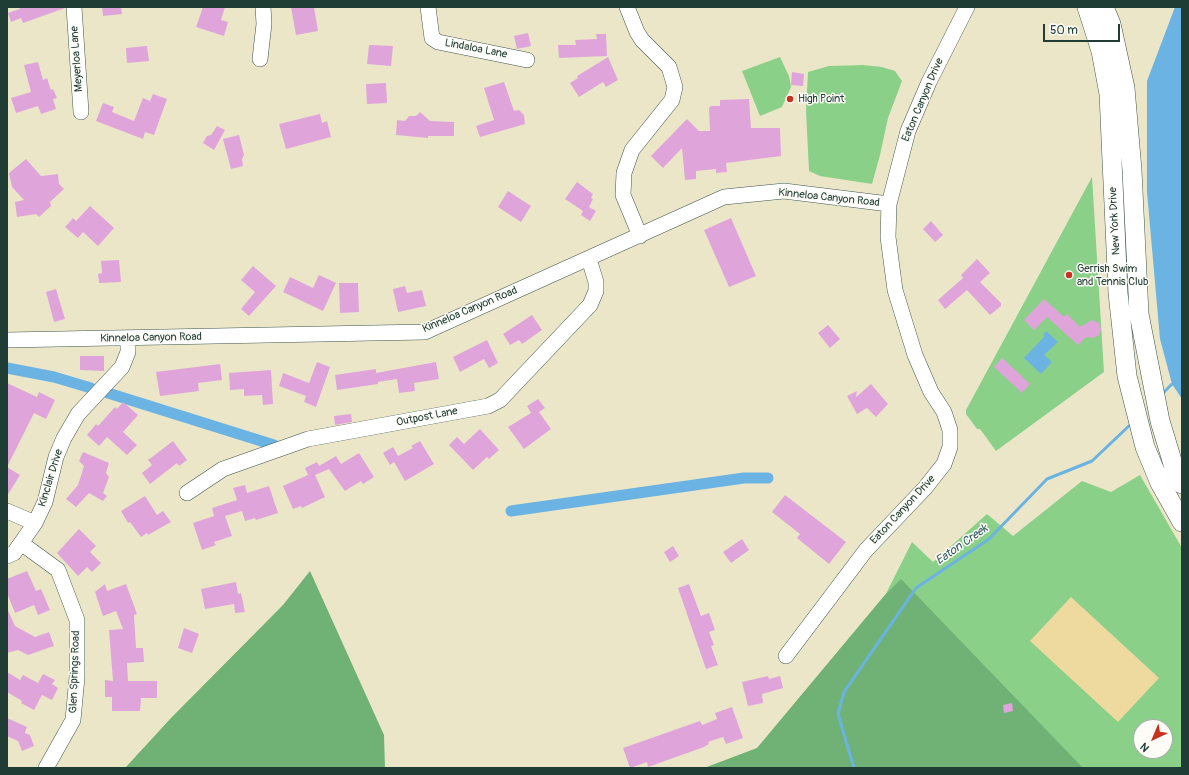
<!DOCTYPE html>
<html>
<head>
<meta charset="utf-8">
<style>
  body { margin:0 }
  #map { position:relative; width:1189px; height:775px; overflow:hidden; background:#ece6c9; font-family:Pangolin,sans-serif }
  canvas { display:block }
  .frame { position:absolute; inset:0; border:8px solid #1f3d34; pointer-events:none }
  .north { position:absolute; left:1133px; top:719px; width:40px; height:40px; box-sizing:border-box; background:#fdfcf7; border:1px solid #a4b0a9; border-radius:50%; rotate:224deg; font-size:11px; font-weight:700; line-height:16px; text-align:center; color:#1f3d34 }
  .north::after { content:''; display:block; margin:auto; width:14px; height:18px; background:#c8321e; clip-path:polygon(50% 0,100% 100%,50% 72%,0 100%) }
  .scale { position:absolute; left:1043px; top:24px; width:77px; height:18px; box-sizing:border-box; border:2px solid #1f3d34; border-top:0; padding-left:5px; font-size:12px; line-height:14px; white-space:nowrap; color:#1f3d34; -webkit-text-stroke:3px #fdfcf7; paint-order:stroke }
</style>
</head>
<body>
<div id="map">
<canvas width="1189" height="775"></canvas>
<div class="frame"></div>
<div class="north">N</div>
<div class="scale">50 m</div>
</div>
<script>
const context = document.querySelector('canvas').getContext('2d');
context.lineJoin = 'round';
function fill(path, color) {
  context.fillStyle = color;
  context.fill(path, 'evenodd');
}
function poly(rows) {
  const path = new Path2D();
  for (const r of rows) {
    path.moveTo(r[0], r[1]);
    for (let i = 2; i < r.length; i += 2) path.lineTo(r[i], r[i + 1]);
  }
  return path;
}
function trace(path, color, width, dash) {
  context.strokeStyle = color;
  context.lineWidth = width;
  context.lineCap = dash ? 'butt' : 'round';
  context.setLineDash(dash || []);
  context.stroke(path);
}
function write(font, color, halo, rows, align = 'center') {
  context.font = font + ' Pangolin,sans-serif';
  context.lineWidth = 3;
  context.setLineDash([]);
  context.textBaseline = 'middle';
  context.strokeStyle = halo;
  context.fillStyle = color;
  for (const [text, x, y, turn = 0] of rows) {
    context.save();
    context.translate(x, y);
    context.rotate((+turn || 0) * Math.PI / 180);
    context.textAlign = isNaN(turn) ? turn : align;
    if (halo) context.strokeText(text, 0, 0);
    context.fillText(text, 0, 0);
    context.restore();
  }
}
fill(poly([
  [780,57,789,76,791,87,782,107,760,116,742,71],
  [863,65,882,67,895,71,902,81,888,118,880,155,872,184,820,176,809,171,806,111,808,72,829,66],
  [1092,177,1104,372,996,451,980,429,977,429,966,414,966,410],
  [1140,475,1182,548,1182,768,798,768,912,542,933,562,987,514,1013,536,1082,481,1111,492],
  [1141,727,1165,727,1165,751,1141,751]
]), '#8bd089');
fill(poly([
  [310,571,384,735,385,768,125,768,171,718,283,605],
  [901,579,1083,768,704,768,757,748,884,596]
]), '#70b275');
fill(poly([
  [1071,597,1159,678,1118,722,1030,641]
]), '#eeda9e');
fill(poly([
  [1175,7,1182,7,1182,399,1172,384,1160,339,1147,192,1147,81],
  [1046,331,1058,342,1044,355,1052,362,1041,374,1024,358,1045,336,1043,335]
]), '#6ab3e2');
trace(poly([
  [1161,395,1172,384],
  [854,768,838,714,844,692,916,588,989,539,1047,479,1092,461,1131,424]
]), '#6ab3e2', 3);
trace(poly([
  [7,368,54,377,91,388],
  [108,393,274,445],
  [511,511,744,478,768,478]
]), '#6ab3e2', 11);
fill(poly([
  [19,7,64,7,65,8,23,23,21,18,11,22,8,13,20,9],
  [102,7,121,7,122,14,103,16],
  [203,7,225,7,221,20,228,22,224,36,196,27],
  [291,7,314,7,318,31,296,35],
  [528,33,531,46,517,49,514,36],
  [596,34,606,34,607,56,559,58,558,45,576,45,575,40,597,39],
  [369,45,393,46,391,66,367,64],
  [147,46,149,61,127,63,126,48],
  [608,57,618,80,606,87,603,82,579,97,570,83,578,78,577,76],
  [38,62,43,80,47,78,51,90,53,89,57,98,53,99,56,109,41,114,38,106,16,113,11,98,31,92,24,65],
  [792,72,804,74,803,86,791,85],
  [504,82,514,111,519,110,524,115,525,124,480,137,476,126,494,120,484,88],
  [386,83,387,103,367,104,366,84],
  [153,94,167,99,154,135,145,132,143,139,96,121,103,103,114,107,112,112,134,121,143,98,150,101],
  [749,99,751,128,780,128,781,156,726,163,727,172,716,173,716,169,696,171,696,179,685,180,682,148,663,168,651,156,687,119,699,131,710,131,709,108,711,106,720,106,720,100],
  [420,112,430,121,454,122,454,136,428,136,428,138,396,135,397,120,405,121,409,116,416,116],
  [320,114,322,123,327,121,331,137,286,149,279,124],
  [217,126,225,130,214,150,203,143,207,136,211,135],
  [239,135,244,155,242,159,243,166,231,169,223,139],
  [26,159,41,176,58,174,59,184,64,189,50,202,51,206,39,217,36,214,17,217,15,202,24,200,12,187,9,173],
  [577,182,593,194,591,198,593,199,589,207,596,211,590,221,581,215,583,211,565,199],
  [508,191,531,206,521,222,498,207],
  [90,206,114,228,98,246,83,232,78,238,65,227,73,218,76,221],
  [731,218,756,276,729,287,704,230],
  [931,221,943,235,935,242,923,229],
  [977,259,990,273,980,282,1001,303,1001,306,990,315,967,290,945,309,938,300,963,278,961,275],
  [119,260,121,282,99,283,98,274,102,273,101,261],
  [253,266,276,286,249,316,241,309,255,292,241,280],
  [319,275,336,283,323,311,283,292,290,277,313,288],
  [339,283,358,283,359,312,340,313],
  [405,286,407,293,422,290,426,306,398,312,393,289],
  [56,289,65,319,54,322,46,292],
  [1044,299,1064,317,1067,314,1080,327,1092,320,1099,323,1101,329,1099,335,1093,338,1086,337,1078,345,1047,317,1034,330,1024,320],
  [532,315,542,330,522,344,519,340,510,345,503,334],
  [828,325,840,339,830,348,818,333],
  [487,340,498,363,489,368,484,359,460,372,453,357],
  [80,356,104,356,104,371,80,370],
  [1002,358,1030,384,1022,393,994,367],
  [317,362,330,367,316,407,304,402,306,396,279,386,283,373,309,383],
  [436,362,439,379,414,383,415,391,399,393,397,379,378,382,378,384,337,390,335,375,376,369,376,373],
  [220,364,222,380,198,383,199,391,160,396,156,372],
  [271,370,273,404,263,405,262,395,244,396,244,389,230,390,229,373],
  [7,383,37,397,39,392,55,400,46,419,34,413,7,467],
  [871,384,888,404,876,417,867,408,857,414,847,396,857,391,856,397],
  [538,399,545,408,539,412,551,429,524,449,508,427,531,413,527,406],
  [123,402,138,415,123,432,137,445,127,455,107,437,99,446,87,435,96,424,98,426,115,407,117,409],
  [351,414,352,422,335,425,334,416],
  [480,429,499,450,489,459,487,457,473,470,449,445,457,437,464,444],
  [173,441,187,460,179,466,177,463,150,484,142,473,152,465,148,460],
  [420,441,434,464,405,481,394,462,390,465,383,453,393,447,398,456,413,448,411,446],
  [83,452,109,463,106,473,109,477,103,493,107,496,103,501,89,493,76,507,66,499,78,485,84,466,79,461],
  [359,453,374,477,363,484,361,481,345,491,329,469,315,475,325,497,302,508,301,506,293,509,283,486,308,475,305,468,317,462,319,466,336,456,341,464],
  [7,467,20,475,7,496],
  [245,485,247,493,269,486,278,513,256,520,255,518,245,521,242,511,225,516,232,536,214,542,216,545,202,550,193,523,214,516,212,508,237,500,233,488],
  [785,495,846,542,829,564,797,538,800,534,772,512],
  [145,496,157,515,163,511,171,522,148,535,147,533,141,537,130,522,128,523,121,511],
  [79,529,96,546,90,552,101,563,92,572,87,567,78,576,57,553],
  [742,539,749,550,731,563,723,552],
  [673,546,679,556,670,562,664,552],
  [27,571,36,591,41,589,50,610,38,615,34,605,15,613,7,593,7,579],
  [236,582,238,594,241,593,245,612,235,613,234,604,205,609,201,589],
  [105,584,107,591,126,584,137,614,134,615,136,648,143,648,144,662,127,663,128,681,157,681,157,698,141,698,140,711,112,711,112,697,105,697,105,680,113,681,109,630,123,629,116,611,103,616,95,592],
  [689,584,701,616,709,613,715,630,709,632,714,645,711,646,718,665,706,669,678,588],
  [7,608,15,626,35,637,49,632,54,646,28,655,18,650,7,653],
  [184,628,199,634,192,653,178,648],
  [7,672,20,680,23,675,38,683,43,674,55,680,52,684,58,688,52,700,42,695,34,710,21,703,22,701,7,692],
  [768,676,769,679,780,676,783,688,762,694,763,703,748,706,742,682],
  [1012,703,1013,711,1004,713,1003,705],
  [732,707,743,738,726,744,723,737,708,742,709,744,704,747,648,767,647,762,630,768,623,748,700,721,702,725,717,719,715,713],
  [7,718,27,727,25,733,30,735,34,746,22,751,18,741,7,736]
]), '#dfa5db');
const minor = poly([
  [74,7,81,112],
  [428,7,432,38,438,42,527,60],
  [627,7,637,32,642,40,669,67,675,87,672,100,632,150,624,173,623,195,640,236],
  [260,59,264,24,263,7],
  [7,340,425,332,724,197,784,191,889,204],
  [187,493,223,469,308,439,488,406,500,400,590,305,596,291,596,282,589,259],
  [7,511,35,523],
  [21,543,58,570,77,620,77,677,73,720,46,768],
  [7,556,14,553,35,523,45,502,56,457,64,438,78,414,122,367,128,352,128,339],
  [786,656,866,550,925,488,944,464,950,447,950,430,944,412,931,392,915,355,895,290,888,237,889,204,908,131,929,82,967,7]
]);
const major = poly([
  [1087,7,1101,51,1109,94,1118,293,1127,376,1145,447,1160,483,1182,522],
  [1104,7,1111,24,1125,88,1132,170,1139,314,1160,421,1176,474,1182,484]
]);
trace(minor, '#3e564a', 16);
trace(major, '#3e564a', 20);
trace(minor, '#fff', 15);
trace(major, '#fff', 19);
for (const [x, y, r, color] of [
  [790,99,4,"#c8321e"],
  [1069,275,4,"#c8321e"]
]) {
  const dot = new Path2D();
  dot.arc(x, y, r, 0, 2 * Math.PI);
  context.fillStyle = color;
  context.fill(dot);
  trace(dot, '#fdfcf7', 1.5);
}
write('11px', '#1f3d34', '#fdfcf7', [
  ["Lindaloa Lane",476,49,11],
  ["Meyerloa Lane",77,59,-94],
  ["Eaton Canyon Drive",923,100,-67],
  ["Kinneloa Canyon Road",829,198,6],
  ["New York Drive",1115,221,-93],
  ["Kinneloa Canyon Road",470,310,-23],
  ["Kinneloa Canyon Road",151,338,-1],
  ["Outpost Lane",427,417,-11],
  ["Kinclair Drive",51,478,-73],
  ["Eaton Canyon Drive",903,510,-47],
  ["Glen Springs Road",75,672,-88]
]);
write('11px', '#1f3d34', '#fdfcf7', [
  ["High Point",798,99],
  ["Gerrish Swim",1077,269],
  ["and Tennis Club",1077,282]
], 'left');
write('italic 12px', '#366068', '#fdfcf7', [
  ["Eaton Creek",962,545,-35]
]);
</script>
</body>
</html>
